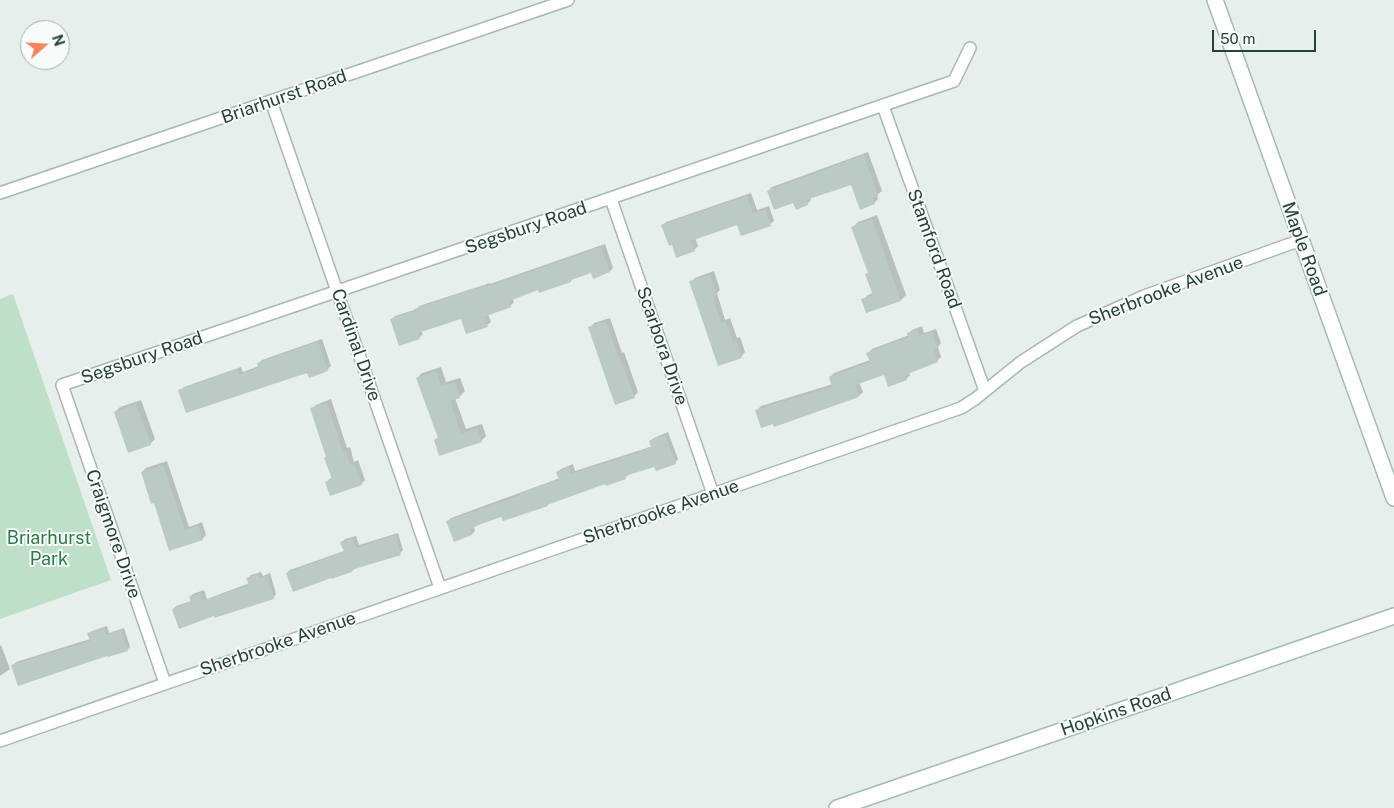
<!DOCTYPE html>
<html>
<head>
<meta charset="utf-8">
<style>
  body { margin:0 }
  #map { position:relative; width:1394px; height:808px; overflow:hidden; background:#e6efeb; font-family:"Public Sans",sans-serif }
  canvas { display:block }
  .north { position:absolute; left:20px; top:20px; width:50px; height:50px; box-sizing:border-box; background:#f7fbf9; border:1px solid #a3b1ad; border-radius:50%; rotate:71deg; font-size:14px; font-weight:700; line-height:20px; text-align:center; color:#24423a }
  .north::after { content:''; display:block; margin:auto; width:18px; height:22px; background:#f4845f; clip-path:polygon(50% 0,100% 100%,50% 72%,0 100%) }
  .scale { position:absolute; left:1212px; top:30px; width:104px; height:22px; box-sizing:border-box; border:2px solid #24423a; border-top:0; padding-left:6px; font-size:15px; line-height:18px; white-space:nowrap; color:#24423a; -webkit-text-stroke:4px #f7fbf9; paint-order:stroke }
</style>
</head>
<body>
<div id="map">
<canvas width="1394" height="808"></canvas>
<div class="north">N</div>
<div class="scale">50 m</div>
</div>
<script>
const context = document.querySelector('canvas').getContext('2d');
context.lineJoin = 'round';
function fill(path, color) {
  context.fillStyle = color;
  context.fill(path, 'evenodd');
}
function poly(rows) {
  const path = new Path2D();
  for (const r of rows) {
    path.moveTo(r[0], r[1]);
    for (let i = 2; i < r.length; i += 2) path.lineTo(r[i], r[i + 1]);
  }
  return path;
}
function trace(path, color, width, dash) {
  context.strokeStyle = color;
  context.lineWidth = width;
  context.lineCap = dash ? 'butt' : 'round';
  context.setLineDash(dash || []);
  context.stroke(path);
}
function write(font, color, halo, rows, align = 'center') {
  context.font = font + ' "Public Sans",sans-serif';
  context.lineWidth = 4;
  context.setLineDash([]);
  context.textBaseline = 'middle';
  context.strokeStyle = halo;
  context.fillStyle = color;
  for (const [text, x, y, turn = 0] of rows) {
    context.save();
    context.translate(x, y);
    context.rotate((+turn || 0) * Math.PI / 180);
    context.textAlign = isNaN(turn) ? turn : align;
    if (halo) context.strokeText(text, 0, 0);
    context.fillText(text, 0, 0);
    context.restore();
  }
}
fill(poly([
  [13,294,111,580,0,619,0,299]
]), '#bfe0c8');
fill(poly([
  [868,152,882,191,877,195,878,199,874,203,852,184,810,197,811,200,807,204,768,191,772,187],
  [751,193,757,210,769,206,774,221,770,224,738,223,695,238,698,246,694,250,672,244,662,225,666,222],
  [877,215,906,295,901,300,867,312,863,300,868,295,873,293,869,273,853,227,858,222],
  [605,244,613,268,610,271,592,271,574,277,571,281,539,289,512,298,514,302,510,306,488,314,491,322,487,325,462,317,421,331,423,334,419,338,392,319,395,316,417,309,419,306,490,283,490,284],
  [714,271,720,290,717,293,725,320,730,318,737,338,740,337,745,352,741,357,691,282,695,278],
  [610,318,622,353,624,352,638,392,634,396,590,328,594,323],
  [922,326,924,333,936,329,941,343,938,347,941,357,937,361,909,372,910,375,906,379,884,374,859,382,863,392,859,396,832,405,757,410,761,406,833,384,830,377,834,373,870,360,868,353,872,349,909,335,908,334,912,330],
  [322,339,331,366,327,370,308,371,180,391,184,387,241,367,243,372,259,366,258,364,262,360],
  [441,367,446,382,460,378,465,391,460,396,455,398,466,429,482,424,486,436,481,441,435,440,439,436,417,378,422,373],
  [331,399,347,448,350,447,354,462,358,460,365,480,361,484,326,482,332,477,328,457,311,409,316,405],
  [141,400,155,439,150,444,115,412,120,407],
  [668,432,678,459,675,463,654,465,629,474,625,478,606,482,550,502,547,505,502,516,474,526,475,531,472,534,448,521,451,518,560,478,557,472,561,469,573,464,575,471,641,450,652,446,650,441,654,438],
  [167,461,189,527,202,522,206,535,202,539,170,549,155,501,142,472,146,468],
  [398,533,403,550,400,553,355,568,352,571,287,573,290,570,344,551,342,542,345,539,356,536,359,545],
  [261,572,263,576,270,573,276,594,273,598,215,615,173,609,176,606,191,601,190,597,193,594,204,590,207,599,250,583,248,578,251,575],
  [107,626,109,633,124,628,130,647,127,650,13,665,16,662,90,639,89,634,92,631],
  [1,645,10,669,0,676,0,646]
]), '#0003');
fill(poly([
  [864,155,878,196,873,198,875,204,860,210,851,185,806,200,808,205,796,210,793,203,774,210,767,191],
  [747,196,753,213,765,209,771,226,741,236,737,225,691,241,695,251,676,258,672,245,669,246,661,225],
  [872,219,901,301,866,313,861,299,873,295,865,274,868,273,851,227],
  [601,247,610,272,593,279,591,273,571,280,571,282,539,293,538,290,509,301,511,307,484,317,488,327,466,334,461,319,418,333,420,339,399,346,390,319,415,311,414,309,486,285,487,287],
  [710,275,717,295,713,296,721,323,726,322,733,341,736,340,742,358,718,366,689,281],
  [606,321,618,356,619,356,635,398,615,405,588,327],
  [918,329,920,336,932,332,937,348,934,350,938,362,905,375,907,380,888,387,884,375,855,385,859,397,774,427,773,424,761,428,755,410,832,387,829,377,870,362,866,353,908,337,907,333],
  [318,342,328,371,309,378,307,373,186,413,178,390,237,369,239,375,258,368,257,363],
  [436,371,441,386,455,382,460,398,450,401,461,434,477,428,482,442,439,456,434,440,438,438,416,378],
  [327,403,343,452,346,451,350,465,354,464,362,485,330,496,325,482,332,479,324,458,326,457,310,408],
  [136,404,151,445,128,453,114,412],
  [665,435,676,464,656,471,654,467,625,476,626,479,606,486,605,484,547,505,548,506,503,521,501,517,481,524,470,529,472,535,454,542,446,521,521,495,520,493,559,480,556,472,569,467,571,474,637,453,651,447,649,441],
  [163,465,185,530,198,526,203,540,169,551,154,503,151,504,141,472],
  [395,535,401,555,351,570,352,572,331,579,331,578,293,592,286,573,344,552,340,542,352,538,356,548],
  [258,574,259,578,267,576,274,599,214,618,214,616,179,629,172,609,191,602,189,597,200,593,203,601,249,585,246,578],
  [104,628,106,635,121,630,128,651,108,657,107,656,18,686,11,665,90,641,87,633]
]), '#bbcac4');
const street = poly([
  [271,101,440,588],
  [883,106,985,391],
  [0,193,568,0],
  [611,199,713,494],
  [165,683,62,385,954,81,970,48],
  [0,741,961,408,975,399,1021,362,1077,326,1144,296,1301,240]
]);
const secondary = poly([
  [1215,0,1394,498],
  [837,808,1394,616]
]);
trace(street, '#a8b8b2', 14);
trace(secondary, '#a4bbb3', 18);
trace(street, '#fff', 11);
trace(secondary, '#fff', 15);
write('18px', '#24423a', '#f7fbf9', [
  ["Briarhurst Road",284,97,-19],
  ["Segsbury Road",526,228,-19],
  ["Stamford Road",934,249,70],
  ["Maple Road",1304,249,70],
  ["Sherbrooke Avenue",1166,291,-21],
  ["Cardinal Drive",356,345,71],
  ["Scarbora Drive",662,346,71],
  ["Segsbury Road",142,358,-19],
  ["Sherbrooke Avenue",661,512,-19],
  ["Craigmore Drive",113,534,71],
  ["Sherbrooke Avenue",278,644,-19],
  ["Hopkins Road",1116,712,-19]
]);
write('18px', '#2d7a4b', '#f7fbf9', [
  ["Briarhurst",49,538],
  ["Park",49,559]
]);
</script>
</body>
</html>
